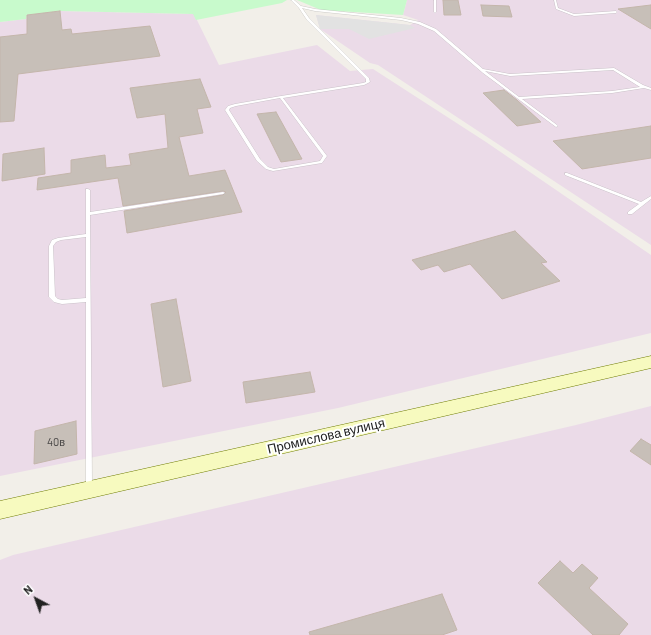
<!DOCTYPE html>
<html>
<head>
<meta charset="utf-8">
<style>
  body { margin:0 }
  #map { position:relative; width:651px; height:635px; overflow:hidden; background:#f2efe9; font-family:Barlow,sans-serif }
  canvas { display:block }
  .north { position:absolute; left:16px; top:579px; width:40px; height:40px; -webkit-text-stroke:3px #fff; paint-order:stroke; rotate:319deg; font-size:11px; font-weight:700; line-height:16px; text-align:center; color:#222 }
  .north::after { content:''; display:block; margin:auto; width:14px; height:18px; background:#222; clip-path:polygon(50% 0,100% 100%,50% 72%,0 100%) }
</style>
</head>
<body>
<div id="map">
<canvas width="651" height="635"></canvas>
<div class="north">N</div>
</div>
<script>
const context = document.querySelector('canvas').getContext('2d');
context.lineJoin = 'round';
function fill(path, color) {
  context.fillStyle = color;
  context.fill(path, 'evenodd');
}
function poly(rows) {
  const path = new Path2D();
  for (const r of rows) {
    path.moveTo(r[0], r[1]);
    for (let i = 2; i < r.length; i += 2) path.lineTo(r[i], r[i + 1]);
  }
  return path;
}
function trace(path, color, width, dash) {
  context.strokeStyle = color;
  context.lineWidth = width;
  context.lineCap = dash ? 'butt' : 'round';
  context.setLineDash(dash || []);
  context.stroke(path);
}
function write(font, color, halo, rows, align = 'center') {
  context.font = font + ' Barlow,sans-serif';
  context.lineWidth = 4;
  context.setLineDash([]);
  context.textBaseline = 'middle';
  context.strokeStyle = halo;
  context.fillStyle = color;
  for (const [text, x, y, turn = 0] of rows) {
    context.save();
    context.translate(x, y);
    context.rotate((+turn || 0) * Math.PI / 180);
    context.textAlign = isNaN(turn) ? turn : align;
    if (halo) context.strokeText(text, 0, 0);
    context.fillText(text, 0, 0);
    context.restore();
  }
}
fill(poly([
  [407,0,651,0,651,245,378,65,370,63,320,29,316,15,410,25,418,20,403,15],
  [61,11,194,14,219,65,317,45,350,71,373,69,486,142,651,255,651,333,338,408,0,476,0,22,26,19,27,15],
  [651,406,651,635,0,635,0,560,13,555,576,425]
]), '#ebdbe8');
fill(poly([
  [0,0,287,0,282,3,196,20,193,14,61,11,27,15,26,19,0,22],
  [297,0,407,0,403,15,321,10]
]), '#c8facc');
fill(poly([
  [316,15,410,25,415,28,369,39,349,29,320,29]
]), '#e2e2e2');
const building = poly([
  [443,0,458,0,461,15,444,15,443,0],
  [481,5,509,6,512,17,483,16,481,5],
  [651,5,651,29,618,9,651,5],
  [60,11,62,30,71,29,72,34,150,26,160,56,18,74,14,121,0,122,0,37,27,34,27,15,60,11],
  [200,79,211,107,197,109,203,133,179,137,189,176,225,170,242,212,127,233,124,211,223,195,226,192,223,191,123,206,118,178,37,190,38,178,71,173,71,160,105,155,106,168,131,165,129,154,168,148,165,114,137,118,130,88,200,79],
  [504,90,517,100,541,122,517,126,483,93,504,90],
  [276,112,302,159,281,162,257,114,276,112],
  [651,126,651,158,582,169,553,141,651,126],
  [44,148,45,174,2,181,3,154,44,148],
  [515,231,547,262,541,263,560,281,502,299,470,264,444,272,438,265,421,270,412,260,515,231],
  [176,299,191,381,163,387,151,304,176,299],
  [310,372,315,392,246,403,243,382,310,372],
  [76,421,77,454,34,464,35,431,76,421],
  [641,439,651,445,651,465,630,451,641,439],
  [560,561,573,573,582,564,598,578,589,588,628,624,619,635,593,635,538,583,560,561],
  [442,594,457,630,442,635,310,635,309,632,442,594]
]);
fill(building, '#c7bfb8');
trace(building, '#c4b6ab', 1);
const lane = poly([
  [291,0,294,0,301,6,315,9,401,18,420,22,436,29,483,69,510,74,614,68,643,85,651,88,651,90,644,88,612,93,522,99,557,125,558,126,556,127,483,73,434,31,418,24,401,20,315,11,302,8,309,18,369,78,370,82,364,85,283,98,327,156,322,163,273,171,266,169,257,161,225,110,228,106,235,104,281,96,363,83,366,82,366,79,307,20,299,8,291,0],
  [613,70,640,87,612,91,519,97,485,71,510,76,613,70],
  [280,98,323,156,320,161,274,169,268,167,260,159,229,110,230,108,236,106,280,98],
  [434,0,436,0,436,12,435,13,434,12,434,0],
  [554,0,556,0,558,8,574,14,616,11,617,12,616,13,574,16,556,9,554,0],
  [565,173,567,173,641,202,651,196,651,199,632,214,628,214,628,212,639,204,565,175,565,173],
  [86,189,88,189,90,190,90,212,223,192,225,193,223,194,90,215,92,488,91,490,89,491,87,490,86,488,86,302,62,304,54,302,49,297,49,246,52,240,58,238,86,234,86,189],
  [86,237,86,298,62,300,58,299,55,296,53,246,56,242,61,240,86,237]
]);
const secondary = poly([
  [651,356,651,368,0,519,0,501,651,356]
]);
trace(lane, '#a9a9a9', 0.5);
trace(secondary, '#707d05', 1);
fill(lane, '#fff');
fill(secondary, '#f7fabf');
write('11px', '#4b4948', null, [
  ["40в",56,442]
]);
write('13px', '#222', '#fff', [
  ["Промислова вулиця",326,436,-13]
]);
</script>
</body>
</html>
